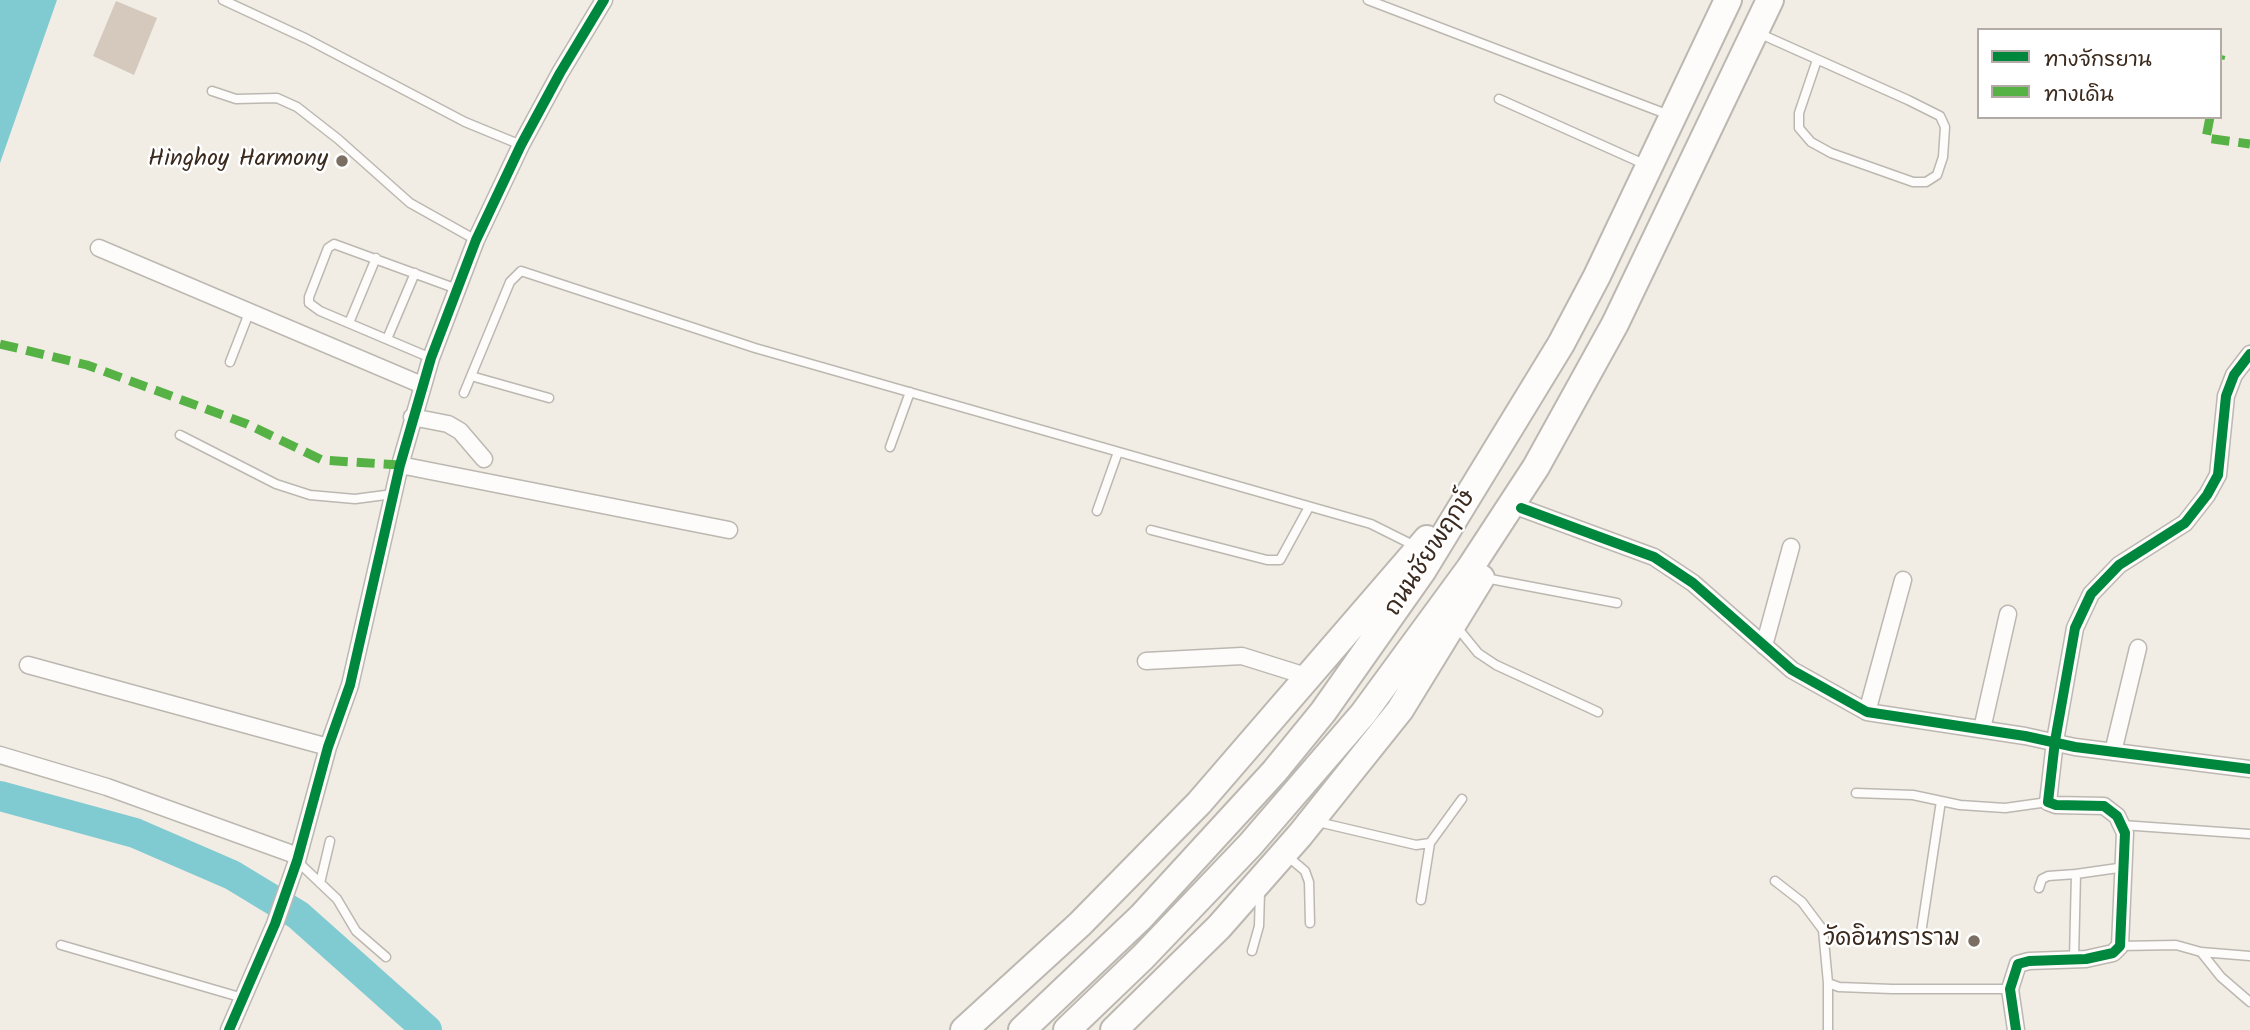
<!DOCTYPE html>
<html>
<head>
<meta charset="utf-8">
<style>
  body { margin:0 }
  #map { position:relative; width:2250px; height:1030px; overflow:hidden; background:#f1ede4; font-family:Kalam,"Playpen Sans Thai",sans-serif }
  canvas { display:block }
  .legend { position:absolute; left:1977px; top:28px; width:245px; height:91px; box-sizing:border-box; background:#fff; border:2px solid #b1aaa5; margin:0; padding:9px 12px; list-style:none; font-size:21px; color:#3b2a1e }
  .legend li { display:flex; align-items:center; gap:14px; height:35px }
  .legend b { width:35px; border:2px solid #b1aaa5 }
</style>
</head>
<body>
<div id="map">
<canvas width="2250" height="1030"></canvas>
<ul class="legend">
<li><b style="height:9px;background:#00873e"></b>ทางจักรยาน</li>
<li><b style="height:9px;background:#57b245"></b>ทางเดิน</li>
</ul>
</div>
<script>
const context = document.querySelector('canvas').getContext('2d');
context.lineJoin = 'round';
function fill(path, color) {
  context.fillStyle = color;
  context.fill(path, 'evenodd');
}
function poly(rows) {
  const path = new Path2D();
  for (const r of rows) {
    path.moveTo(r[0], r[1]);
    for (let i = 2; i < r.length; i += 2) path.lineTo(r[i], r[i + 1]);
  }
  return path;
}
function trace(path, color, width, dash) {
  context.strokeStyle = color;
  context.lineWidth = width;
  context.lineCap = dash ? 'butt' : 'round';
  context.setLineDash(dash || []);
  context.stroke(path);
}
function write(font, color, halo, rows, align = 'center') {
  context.font = font + ' Kalam,"Playpen Sans Thai",sans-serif';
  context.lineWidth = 5;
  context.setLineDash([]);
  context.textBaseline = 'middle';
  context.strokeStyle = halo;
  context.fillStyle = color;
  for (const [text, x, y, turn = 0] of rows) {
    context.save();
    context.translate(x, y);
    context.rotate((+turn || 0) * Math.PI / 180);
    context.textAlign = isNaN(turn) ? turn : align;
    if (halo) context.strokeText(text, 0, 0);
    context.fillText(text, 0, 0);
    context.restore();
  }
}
fill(poly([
  [0,0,57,0,0,163]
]), '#80cbd2');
trace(poly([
  [0,796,135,833,232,875,298,915,427,1030]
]), '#80cbd2', 30);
fill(poly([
  [116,1,157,18,134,75,93,56]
]), '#d5c8bd');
const lane = poly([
  [223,0,307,39,465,122,521,145],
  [1368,0,1669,115],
  [1765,36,1908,100,1940,116,1945,127,1943,157,1937,175,1926,182,1913,182,1831,153,1811,142,1799,128,1799,113,1817,60],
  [212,91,236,99,277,98,297,107,338,139,410,203,476,240],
  [1499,99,1644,164],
  [349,323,376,258],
  [387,339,415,273],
  [431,358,320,311,309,303,309,297,328,248,334,244,457,289],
  [230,362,249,313],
  [471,376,549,398],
  [464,393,510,282,521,271,755,348,1371,524,1417,547],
  [180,435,276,484,310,495,355,499,393,494],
  [890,447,910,392],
  [1097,511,1118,452],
  [1151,530,1267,560,1280,560,1309,507],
  [1485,578,1617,603],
  [1456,626,1478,653,1496,665,1598,712],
  [1856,793,1913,795,1960,805,2005,808,2048,802],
  [1318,822,1416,845,1430,843,1462,799],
  [2122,825,2250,834],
  [1286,855,1305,871,1309,882,1310,923],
  [297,861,337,899,356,931,386,957],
  [1775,881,1802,902,1823,930,1828,983,1828,1030],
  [320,883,330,841],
  [2039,888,2042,879,2048,876,2076,874],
  [1421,900,1430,843],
  [1920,940,1941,801],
  [61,945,243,998],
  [2120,946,2176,945,2201,952,2221,977,2250,1002],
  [1252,951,1259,926,1260,892],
  [2201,952,2250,956],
  [2074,959,2076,874,2125,867],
  [1828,983,1839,987,1892,989,2010,989]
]);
const street = poly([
  [99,248,422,385],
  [412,417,448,424,460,431,484,459],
  [400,465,729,530],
  [1521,508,1654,557,1693,583,1792,670,1867,712,2025,736,2075,747,2250,769],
  [1764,646,1791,547],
  [1146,661,1242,656,1309,677],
  [28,665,328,747],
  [1867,712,1903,580],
  [1982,729,2008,614],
  [2113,752,2138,648],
  [0,755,107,787,298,856],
  [229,1030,275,924,297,861,328,747,350,685,400,465,431,358,476,240,521,145,560,73,604,0],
  [2016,1030,2010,989,2018,964,2029,961,2086,959,2113,953,2120,946,2125,833,2117,816,2104,806,2056,805,2048,802,2055,741,2075,628,2091,594,2119,565,2185,523,2207,495,2218,475,2226,396,2234,375,2250,354]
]);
const primary = poly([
  [964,1030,1080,924,1199,803,1427,539],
  [1022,1030,1141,917,1274,772,1323,712,1423,570,1561,344,1597,276,1728,0],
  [1067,1030,1143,957,1250,845,1363,714,1470,568,1536,467,1615,324,1770,0],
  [1114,1030,1219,927,1300,835,1400,710,1481,578]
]);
trace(lane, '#bcb8b1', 11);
trace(street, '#bcb8b1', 19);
trace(primary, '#bcb8b1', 30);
trace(lane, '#fdfcfb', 8);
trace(street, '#fdfcfb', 16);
trace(primary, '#fdfcfb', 26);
trace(poly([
  [2220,59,2221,55],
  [2210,117,2206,138,2250,144],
  [0,344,87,365,247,424,322,460,400,465]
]), '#57b245', 9, [18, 9]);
trace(poly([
  [1521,508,1654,557,1693,583,1792,670,1867,712,2025,736,2075,747,2250,769],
  [229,1030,275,924,297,861,328,747,350,685,400,465,431,358,476,240,521,145,560,73,604,0],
  [2016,1030,2010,989,2018,964,2029,961,2086,959,2113,953,2120,946,2125,833,2117,816,2104,806,2056,805,2048,802,2055,741,2075,628,2091,594,2119,565,2185,523,2207,495,2218,475,2226,396,2234,375,2250,354]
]), '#00873e', 10);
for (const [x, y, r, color] of [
  [342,161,7,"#7b6e63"],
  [1974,941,7,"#7b6e63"]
]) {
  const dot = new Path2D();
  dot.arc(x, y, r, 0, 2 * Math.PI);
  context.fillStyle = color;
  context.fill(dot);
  trace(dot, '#fff', 2.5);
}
write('24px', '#3b2a1e', '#fff', [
  ["Hinghoy Harmony",328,161],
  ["วัดอินทราราม",1960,941]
], 'right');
write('24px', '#3b2a1e', '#fff', [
  ["ถนนชัยพฤกษ์",1432,554,-57]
]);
</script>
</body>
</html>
